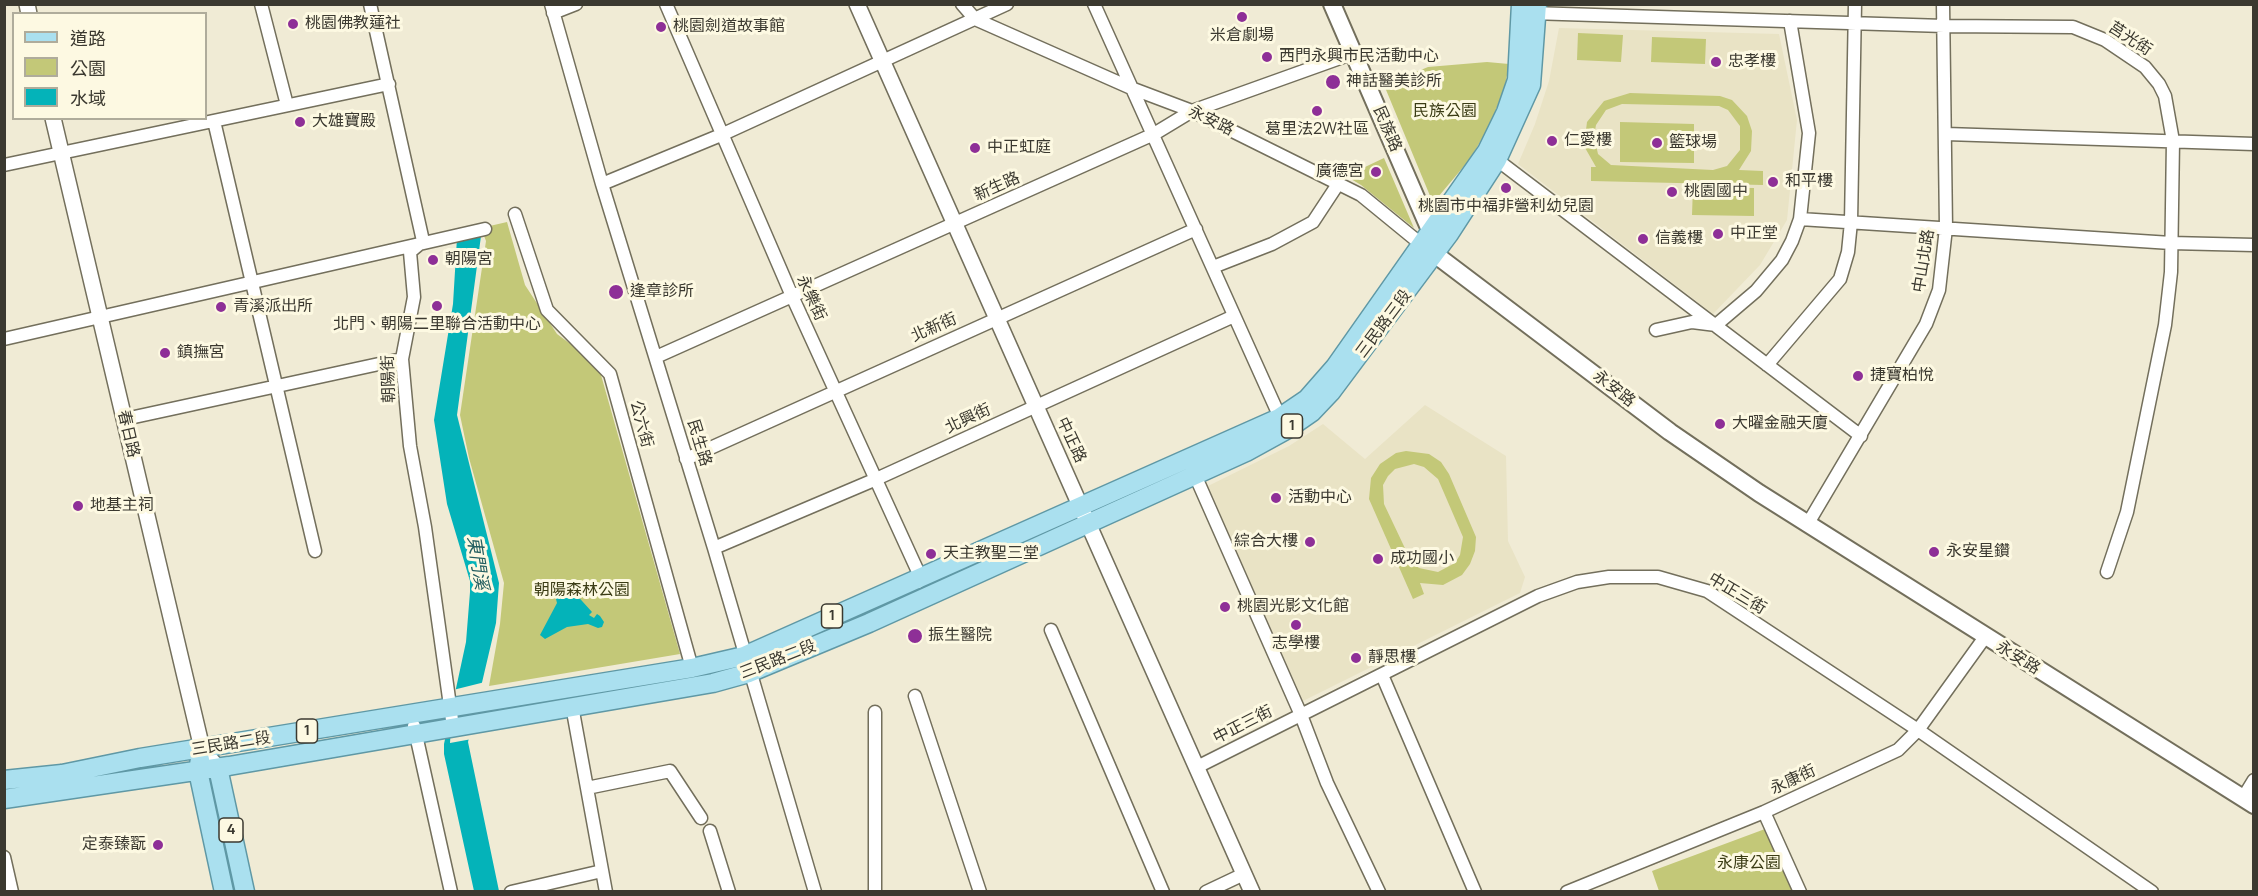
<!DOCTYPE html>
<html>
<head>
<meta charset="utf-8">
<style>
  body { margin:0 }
  #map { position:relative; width:2258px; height:896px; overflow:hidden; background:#f0ebd5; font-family:Manrope,"Noto Sans TC",sans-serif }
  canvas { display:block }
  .frame { position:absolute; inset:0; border:6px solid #3b3930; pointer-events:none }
  .legend { position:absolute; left:12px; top:12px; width:195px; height:108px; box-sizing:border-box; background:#fdf9e2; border:2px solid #afac9b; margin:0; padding:8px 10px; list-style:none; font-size:18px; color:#3b3930 }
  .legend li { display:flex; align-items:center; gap:12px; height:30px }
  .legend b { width:30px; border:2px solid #afac9b }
</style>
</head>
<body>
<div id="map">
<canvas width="2258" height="896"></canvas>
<div class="frame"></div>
<ul class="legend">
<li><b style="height:8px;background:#aae0ef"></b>道路</li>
<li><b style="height:16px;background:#c3c878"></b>公園</li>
<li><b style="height:16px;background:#04b3b9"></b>水域</li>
</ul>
</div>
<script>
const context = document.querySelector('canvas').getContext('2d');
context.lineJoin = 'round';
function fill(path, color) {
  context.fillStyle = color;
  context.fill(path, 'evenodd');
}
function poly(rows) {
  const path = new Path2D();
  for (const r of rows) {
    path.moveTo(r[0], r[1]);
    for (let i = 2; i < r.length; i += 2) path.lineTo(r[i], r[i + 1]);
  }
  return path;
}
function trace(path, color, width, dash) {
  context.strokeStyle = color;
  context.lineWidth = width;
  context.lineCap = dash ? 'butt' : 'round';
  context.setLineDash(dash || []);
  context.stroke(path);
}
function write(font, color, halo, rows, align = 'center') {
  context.font = font + ' Manrope,"Noto Sans TC",sans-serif';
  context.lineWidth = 6;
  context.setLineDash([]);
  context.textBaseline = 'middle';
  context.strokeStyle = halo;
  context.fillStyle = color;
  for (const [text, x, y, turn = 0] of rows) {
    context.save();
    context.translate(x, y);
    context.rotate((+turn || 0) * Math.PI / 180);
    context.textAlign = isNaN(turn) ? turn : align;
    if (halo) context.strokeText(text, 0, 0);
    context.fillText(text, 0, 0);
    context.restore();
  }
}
fill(poly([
  [1559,28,1779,34,1797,120,1787,220,1760,265,1713,314,1518,164,1535,124,1549,81],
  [1425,405,1506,456,1508,541,1525,577,1520,593,1303,701,1208,486,1289,446,1323,424,1365,459]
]), '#e9e3c5');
fill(poly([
  [1578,33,1623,35,1621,62,1577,60],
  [1652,37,1706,39,1705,64,1651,62],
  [1487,62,1509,64,1505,86,1490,125,1470,159,1433,203,1384,85,1428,67],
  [1630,93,1720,96,1732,100,1747,116,1752,131,1751,151,1739,170,1763,171,1763,185,1591,181,1591,167,1596,167,1584,146,1587,122,1604,101],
  [1622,104,1719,106,1728,110,1740,126,1740,150,1727,166,1713,170,1611,165,1598,154,1594,136,1596,125,1606,110],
  [1620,122,1694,124,1694,163,1620,162],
  [1384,158,1414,228,1361,185,1346,176],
  [1693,187,1754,188,1754,216,1692,215],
  [507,222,525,285,557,334,588,357,601,375,680,654,489,686,500,624,504,583,469,458,460,415,486,241,481,228],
  [1406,451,1429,454,1441,462,1449,474,1476,537,1475,551,1470,564,1462,575,1443,585,1420,583,1424,594,1413,599,1369,499,1371,478,1380,464,1396,453],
  [1414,464,1424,467,1438,479,1463,537,1460,555,1455,563,1438,572,1419,568,1411,561,1384,504,1383,485,1388,476,1395,469],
  [1765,829,1792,891,1659,891,1652,871]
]), '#c3c878');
fill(poly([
  [481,236,457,415,499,583,496,623,468,742,499,891,474,891,444,754,444,744,466,642,470,592,470,581,447,504,434,420,453,304,457,238],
  [557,589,573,591,592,612,589,615,594,618,597,614,600,616,604,622,602,627,598,628,588,624,567,627,545,639,540,635,557,603,554,591]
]), '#04b3b9');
fill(poly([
  [485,682,472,739,450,743,453,690]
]), '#f0ebd5');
const minor = poly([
  [261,4,287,105],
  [370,4,423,241,410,252,414,297,402,359,410,446,425,527,453,727],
  [551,4,602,184,714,548,815,892],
  [666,4,792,296,920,576,918,582],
  [962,4,975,19,1131,88,1192,111,1361,195,1427,249],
  [1094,4,1283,424],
  [553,13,576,4],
  [1531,13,1944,26,2073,27,2105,40,2145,67,2159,84,2165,96,2173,141,2171,272,2165,325,2127,512,2107,572],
  [214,121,315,551],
  [1946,134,2254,144],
  [1492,156,1861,436],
  [4,165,389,84],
  [602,184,721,135,1007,4],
  [515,214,547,310,610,374,692,668],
  [1800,219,2171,243,2254,245],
  [1213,267,1272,244,1313,222,1338,184],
  [1656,330,1692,322,1716,325,1756,291,1782,260,1792,241,1800,219,1809,133,1790,21],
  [4,339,485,229],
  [656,357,1154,134,1192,111,1354,53],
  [1767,365,1840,279,1848,252,1851,222,1855,4],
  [125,419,402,359],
  [686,459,1196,229],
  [1195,475,1301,715,1327,783,1379,892],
  [1807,525,1926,324,1939,290,1946,228,1943,4],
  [714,548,874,480,1234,316],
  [1051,630,1163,892],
  [1382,675,1475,892],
  [915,696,980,892],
  [572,706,606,892],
  [414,726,451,892],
  [1197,767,1538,596,1577,582,1609,577,1658,577,1707,591,1918,730,2152,892],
  [587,788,670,771,701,818],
  [2243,798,2254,780],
  [1764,812,1800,892],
  [710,831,729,892],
  [4,857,12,892],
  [511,892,602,871],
  [875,892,875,712],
  [1206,892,1244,874],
  [1567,892,1764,812,1898,750,1918,730,1985,637]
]);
const tertiary = poly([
  [27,4,29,14],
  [857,4,1252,892],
  [53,118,200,740,202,749,218,768]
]);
const secondary = poly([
  [1332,4,1430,230,1436,255,1670,432,1759,493,2254,805]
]);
const primary = poly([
  [200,759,198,771,224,892],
  [218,768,245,892],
  [4,780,62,774,140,758,692,668,744,656,1279,418,1307,399,1335,367,1487,151,1506,112,1517,80,1521,4],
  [4,799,229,766,713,683,749,673,869,623,1246,452,1286,430,1312,412,1331,392,1449,234,1497,160,1531,85,1537,4]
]);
trace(minor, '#736f5c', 15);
trace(tertiary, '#736f5c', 18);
trace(secondary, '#736f5c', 20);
trace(primary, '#5f98a5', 21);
trace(minor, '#fff', 12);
trace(tertiary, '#fff', 15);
trace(secondary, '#fff', 16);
trace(primary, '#aae0ef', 18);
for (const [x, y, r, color] of [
  [1242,17,6,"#8e2f97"],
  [293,24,6,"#8e2f97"],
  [661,27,6,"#8e2f97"],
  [1267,57,6,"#8e2f97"],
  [1716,62,6,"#8e2f97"],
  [1333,82,8,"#8e2f97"],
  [1317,111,6,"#8e2f97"],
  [300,122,6,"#8e2f97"],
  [1552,141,6,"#8e2f97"],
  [1657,143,6,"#8e2f97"],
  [975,148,6,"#8e2f97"],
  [1376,172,6,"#8e2f97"],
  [1773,182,6,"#8e2f97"],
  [1506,188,6,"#8e2f97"],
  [1672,192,6,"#8e2f97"],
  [1718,234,6,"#8e2f97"],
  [1643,239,6,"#8e2f97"],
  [433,260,6,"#8e2f97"],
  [616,292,8,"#8e2f97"],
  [437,306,6,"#8e2f97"],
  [221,307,6,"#8e2f97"],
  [165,353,6,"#8e2f97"],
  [1858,376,6,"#8e2f97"],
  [1720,424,6,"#8e2f97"],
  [1276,498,6,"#8e2f97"],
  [78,506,6,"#8e2f97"],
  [1310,542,6,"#8e2f97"],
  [1934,552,6,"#8e2f97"],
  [931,554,6,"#8e2f97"],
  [1378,559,6,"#8e2f97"],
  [1225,607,6,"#8e2f97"],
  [1296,625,6,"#8e2f97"],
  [915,636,8,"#8e2f97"],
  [1356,658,6,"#8e2f97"],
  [158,845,6,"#8e2f97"]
]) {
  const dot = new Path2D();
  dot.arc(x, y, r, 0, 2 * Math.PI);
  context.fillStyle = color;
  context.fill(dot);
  trace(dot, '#fdf9e2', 2);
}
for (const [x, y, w] of [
  [1292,426,21],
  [832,616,21],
  [307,731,21],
  [231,830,24]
]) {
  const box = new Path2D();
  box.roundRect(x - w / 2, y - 12, w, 24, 4.5);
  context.fillStyle = '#fdf9e2';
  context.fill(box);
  trace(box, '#3b3930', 1.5);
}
write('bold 15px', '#3b3930', null, [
  ["1",1292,426],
  ["1",832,616],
  ["1",307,731],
  ["4",231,830]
]);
write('16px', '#3b3930', '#fdf9e2', [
  ["桃園佛教蓮社",305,24],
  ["桃園劍道故事館",673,27],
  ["米倉劇場",1242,36,"center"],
  ["西門永興市民活動中心",1279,57],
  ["忠孝樓",1728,62],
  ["神話醫美診所",1346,82],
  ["大雄寶殿",312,122],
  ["葛里法2W社區",1317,130,"center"],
  ["仁愛樓",1564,141],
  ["籃球場",1669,143],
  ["中正虹庭",987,148],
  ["廣德宮",1364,172,"right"],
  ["和平樓",1785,182],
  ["桃園國中",1684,192],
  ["桃園市中福非營利幼兒園",1506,207,"center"],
  ["中正堂",1730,234],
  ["信義樓",1655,239],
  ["朝陽宮",445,260],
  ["逢章診所",630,292],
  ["青溪派出所",233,307],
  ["北門、朝陽二里聯合活動中心",437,325,"center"],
  ["鎮撫宮",177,353],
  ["捷寶柏悅",1870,376],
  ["大曜金融天廈",1732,424],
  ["活動中心",1288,498],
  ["地基主祠",90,506],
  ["綜合大樓",1298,542,"right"],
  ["永安星鑽",1946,552],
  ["天主教聖三堂",943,554],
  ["成功國小",1390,559],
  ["桃園光影文化館",1237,607],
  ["振生醫院",928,636],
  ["志學樓",1296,644,"center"],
  ["靜思樓",1368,658],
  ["定泰臻翫",146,845,"right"]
], 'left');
write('16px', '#3b3930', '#fdf9e2', [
  ["莒光街",2130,39,33],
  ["永安路",1211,121,26],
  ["民族路",1387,129,67],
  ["新生路",997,187,-24],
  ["中山北路",1924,261,-81],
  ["永樂街",811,298,65],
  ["三民路三段",1384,324,-53],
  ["北新街",934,328,-24],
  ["朝陽街",389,379,-92],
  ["永安路",1614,389,38],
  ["北興街",968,419,-25],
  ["公六街",641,424,75],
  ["春日路",128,434,77],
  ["中正路",1071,440,65],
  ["民生路",699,443,73],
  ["中正三街",1737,594,31],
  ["永安路",2018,658,32],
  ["三民路二段",778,660,-21],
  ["中正三街",1243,725,-27],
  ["三民路二段",231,744,-9],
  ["永康街",1793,780,-25]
]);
write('16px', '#3b3c15', '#fdf9e2', [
  ["民族公園",1445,112],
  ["朝陽森林公園",582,591],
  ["永康公園",1749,864]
]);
write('italic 18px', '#245e60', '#fdf9e2', [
  ["東門溪",477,563,81]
]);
</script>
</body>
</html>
